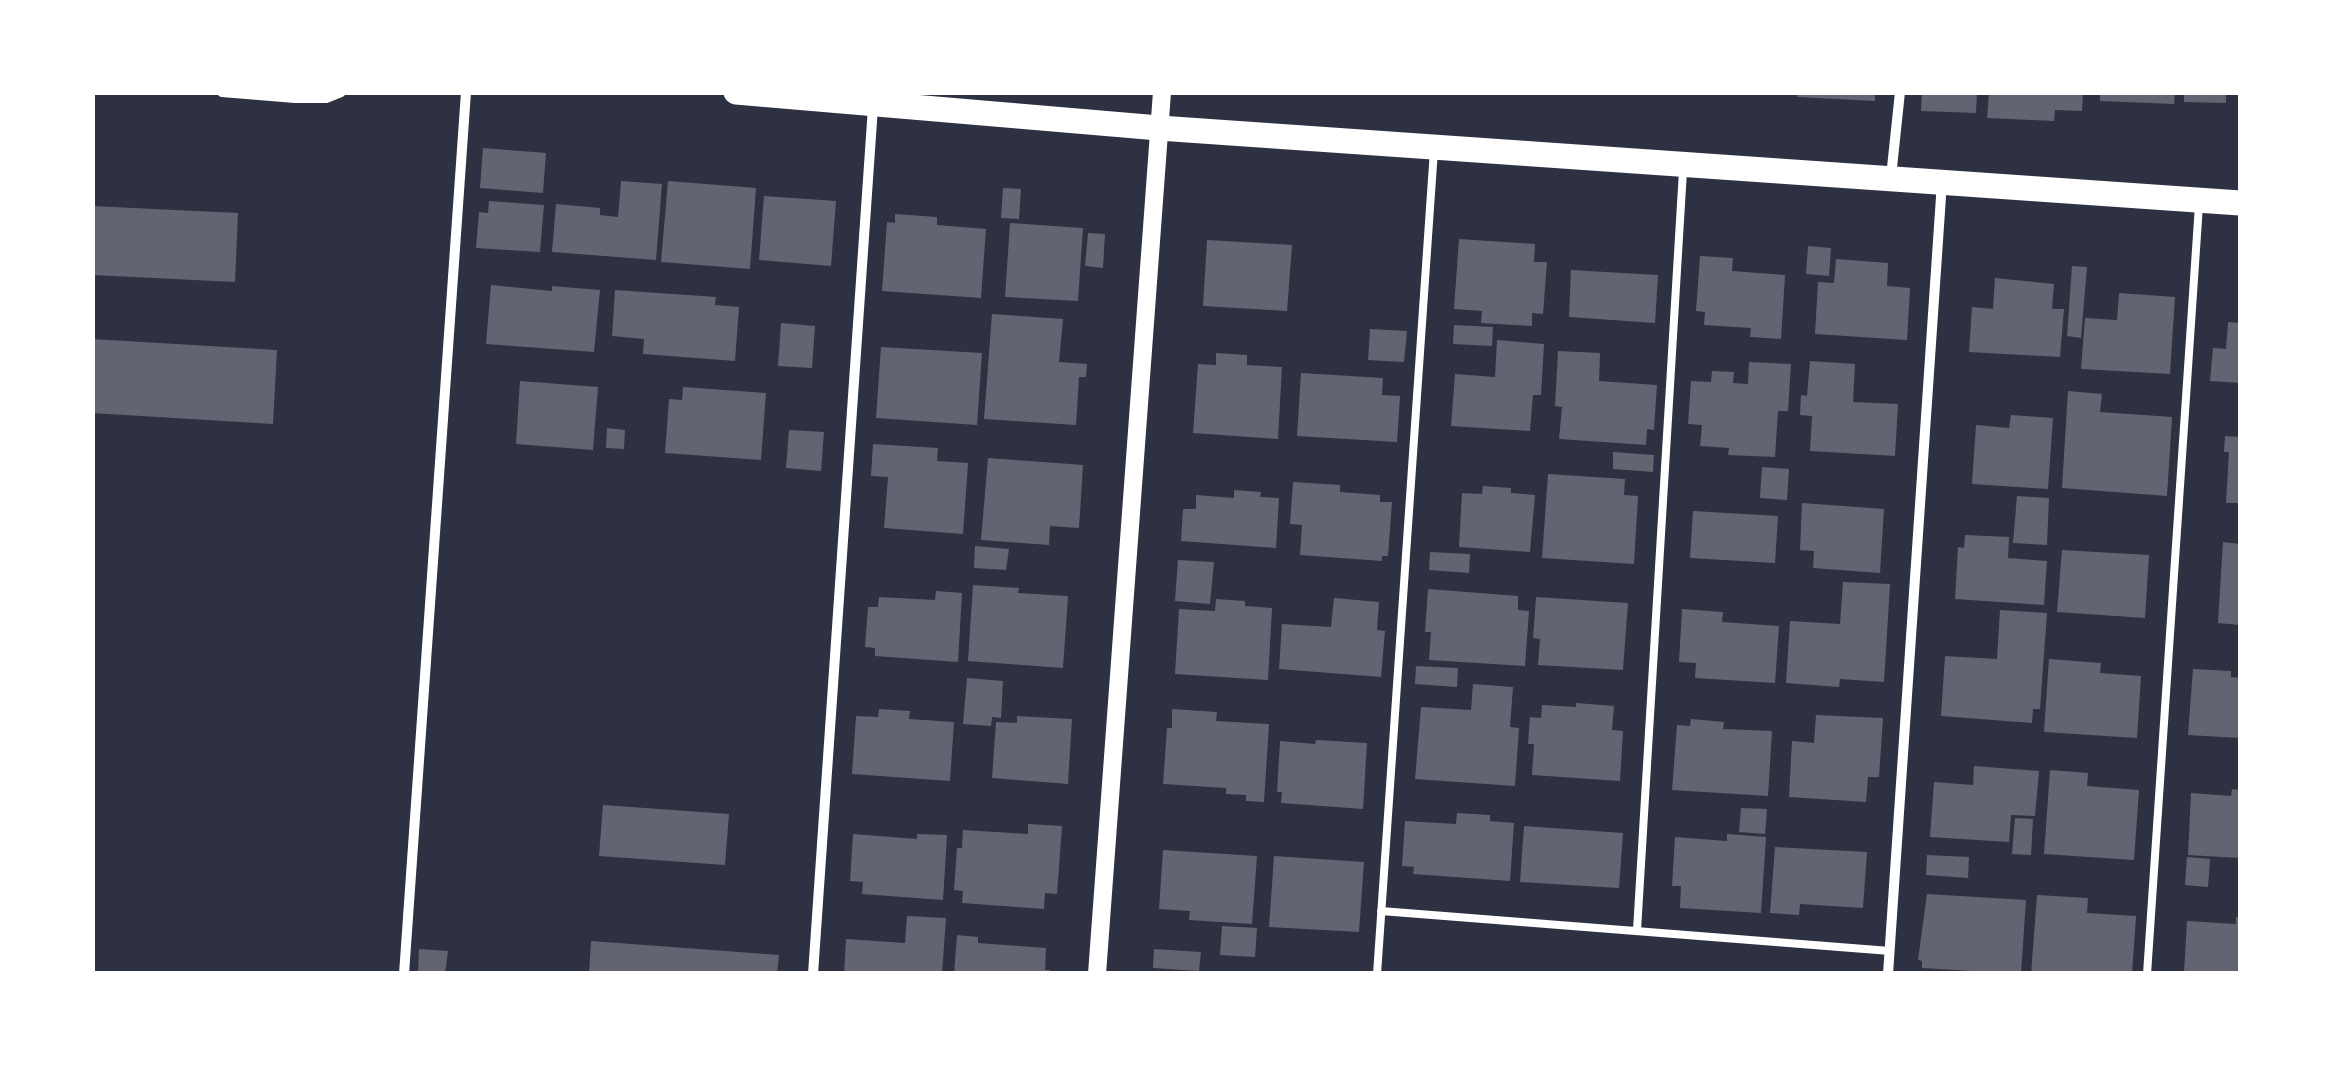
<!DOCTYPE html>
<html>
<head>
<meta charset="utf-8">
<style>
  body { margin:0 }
  #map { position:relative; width:2333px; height:1066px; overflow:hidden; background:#2d3142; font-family:"Asap Condensed",sans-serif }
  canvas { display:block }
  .frame { position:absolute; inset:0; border:95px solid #fff; pointer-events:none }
</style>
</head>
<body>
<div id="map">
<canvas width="2333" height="1066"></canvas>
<div class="frame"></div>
</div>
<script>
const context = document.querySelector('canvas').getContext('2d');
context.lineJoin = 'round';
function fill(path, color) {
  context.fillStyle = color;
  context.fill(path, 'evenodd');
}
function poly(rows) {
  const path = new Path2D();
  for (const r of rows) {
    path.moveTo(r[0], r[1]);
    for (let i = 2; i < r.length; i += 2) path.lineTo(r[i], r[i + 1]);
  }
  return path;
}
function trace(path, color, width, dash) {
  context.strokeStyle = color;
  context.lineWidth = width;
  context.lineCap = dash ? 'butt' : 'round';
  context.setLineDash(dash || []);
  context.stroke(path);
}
fill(poly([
  [1798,92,1875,92,1875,101,1797,97],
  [1922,92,1977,92,1976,113,1921,111],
  [1989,92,2083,92,2082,111,2055,110,2054,121,1987,118],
  [2100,92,2175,92,2174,104,2100,101],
  [2184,92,2226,92,2226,103,2184,102],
  [483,148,546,153,543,193,480,188],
  [621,181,662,184,656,260,552,252,556,204,600,208,600,215,618,217],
  [668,181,756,188,750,269,661,262],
  [1003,188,1021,189,1019,219,1001,218],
  [764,196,836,201,831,266,759,260],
  [489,201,544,205,540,252,476,248,479,212,488,213],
  [92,206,238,213,235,282,92,275],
  [895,214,937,217,937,225,986,229,981,298,882,291,887,222,895,223],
  [1010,223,1083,228,1078,301,1005,297],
  [1088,233,1105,234,1103,268,1085,266],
  [1459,239,1535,244,1534,262,1547,262,1543,314,1532,313,1532,326,1481,323,1482,311,1454,309],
  [1207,240,1292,245,1287,311,1203,306],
  [1808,246,1831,248,1829,276,1806,274],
  [1700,256,1733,258,1732,271,1785,275,1781,339,1750,337,1751,328,1704,325,1705,312,1696,311],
  [1836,259,1888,263,1887,286,1910,288,1907,340,1815,334,1818,282,1834,283],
  [2072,266,2087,267,2081,338,2067,336],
  [1571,270,1658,275,1655,323,1569,317],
  [1995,278,2054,284,2052,309,2064,309,2060,357,1969,352,1972,307,1993,309],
  [491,285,552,291,552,286,600,290,594,352,486,344],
  [615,290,716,297,715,305,739,307,735,361,643,354,644,339,612,336],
  [2119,293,2175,297,2170,374,2081,369,2085,318,2117,320],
  [992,314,1063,319,1059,362,1087,364,1086,377,1079,377,1076,425,984,419],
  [2228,322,2240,323,2240,383,2210,381,2213,348,2226,349],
  [781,323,815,326,812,368,778,366],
  [1454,325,1493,327,1492,346,1453,344],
  [1370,329,1407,331,1404,362,1368,360],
  [92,339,277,350,273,424,92,413],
  [1497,340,1544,344,1541,395,1533,395,1530,431,1451,426,1455,374,1495,377],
  [881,347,982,353,977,425,876,418],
  [1558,351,1600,353,1599,381,1657,385,1654,430,1647,429,1646,445,1559,439,1562,407,1555,406],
  [1216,353,1247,355,1247,365,1282,367,1278,439,1193,433,1198,364,1216,365],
  [1810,361,1855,364,1853,402,1898,404,1895,456,1810,451,1812,416,1800,415,1801,395,1807,396],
  [1749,362,1791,364,1788,411,1778,411,1775,457,1728,455,1729,448,1700,446,1702,425,1688,424,1691,381,1711,382,1712,371,1734,372,1733,383,1748,384],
  [1301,373,1383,378,1382,395,1400,396,1397,442,1297,436],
  [520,381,598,387,593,450,516,444],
  [683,387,766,393,761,460,665,453,669,399,682,400],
  [2068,391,2102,394,2100,412,2172,417,2167,496,2062,488],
  [2011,415,2053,418,2048,489,1972,484,1976,425,2009,428],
  [607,428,625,430,624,449,606,448],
  [789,430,824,432,821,471,786,468],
  [2225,436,2240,437,2240,503,2226,503,2229,452,2224,452],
  [873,444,938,448,937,461,968,463,963,534,884,528,888,477,871,476],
  [1613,452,1654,455,1653,472,1613,469],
  [988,458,1083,465,1079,528,1050,526,1049,545,981,540],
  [1762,467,1789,469,1787,500,1760,498],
  [1548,474,1625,479,1624,495,1638,496,1634,564,1542,558],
  [1293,482,1340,485,1340,492,1380,495,1380,502,1392,502,1388,556,1382,556,1382,561,1300,555,1302,525,1290,524],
  [1483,486,1511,488,1511,493,1535,495,1530,552,1459,547,1462,493,1482,494],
  [1234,490,1261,492,1260,497,1279,498,1276,548,1181,541,1183,509,1196,509,1196,495,1234,498],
  [2017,496,2049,498,2047,545,2013,543],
  [1802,503,1884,509,1880,573,1813,568,1814,551,1800,550],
  [1693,511,1778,516,1775,563,1690,558],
  [1965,535,2009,537,2008,558,2047,561,2044,605,1955,599,1958,547,1964,548],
  [2223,542,2240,544,2240,625,2218,623],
  [975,546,1009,549,1006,570,974,568],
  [2062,550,2149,555,2145,618,2057,612],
  [1430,552,1470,554,1469,573,1429,570],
  [1178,560,1214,562,1210,604,1175,601],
  [1843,582,1890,584,1884,682,1840,679,1839,687,1786,683,1790,621,1840,624],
  [973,585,1019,588,1018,593,1068,596,1063,668,968,661],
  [1428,589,1518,596,1518,610,1529,611,1525,666,1429,660,1431,632,1425,632],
  [936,591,962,593,958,662,875,656,875,648,865,647,868,607,878,607,879,597,935,600],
  [1536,597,1628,603,1623,670,1538,665,1540,639,1533,638],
  [1334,598,1379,602,1377,630,1385,631,1381,677,1279,669,1282,624,1331,627],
  [1216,599,1245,601,1245,606,1272,608,1268,680,1175,674,1179,609,1215,611],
  [1682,609,1723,612,1722,622,1779,626,1775,683,1695,678,1696,663,1679,662],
  [2000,610,2047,613,2040,709,2033,709,2032,723,1941,716,1945,656,1997,659],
  [2049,659,2101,663,2100,673,2141,676,2137,738,2044,732],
  [1416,666,1458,668,1457,687,1415,684],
  [2193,669,2231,671,2231,677,2240,678,2240,738,2188,735],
  [967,678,1003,681,1001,718,992,717,991,726,963,724],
  [1473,684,1513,687,1510,727,1519,728,1515,786,1415,779,1421,707,1471,710],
  [1576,703,1614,706,1612,730,1623,731,1620,781,1532,775,1534,744,1528,744,1530,717,1541,718,1542,705,1576,707],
  [879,709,910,711,909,719,954,722,950,781,852,774,856,716,878,717],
  [1172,709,1217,712,1216,721,1269,724,1264,802,1246,801,1246,795,1226,794,1226,788,1163,784,1167,728,1172,728],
  [1816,715,1883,718,1879,777,1868,777,1866,802,1789,797,1792,741,1814,743],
  [1017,716,1072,719,1068,784,992,778,996,722,1017,723],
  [1691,719,1724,722,1723,729,1772,731,1768,796,1672,790,1677,725,1690,726],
  [1316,740,1367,743,1363,809,1281,803,1282,792,1277,792,1280,741,1315,744],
  [1974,766,2039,771,2035,816,2011,815,2009,842,1930,837,1934,782,1973,785],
  [2050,770,2088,773,2087,786,2139,790,2134,860,2044,854],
  [2232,789,2240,790,2240,858,2188,855,2191,793,2231,796],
  [603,805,729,814,725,865,599,856],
  [1741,808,1767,809,1765,834,1739,832],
  [1457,813,1490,815,1490,821,1514,823,1510,881,1413,874,1414,867,1402,866,1405,821,1456,824],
  [2015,818,2033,819,2031,855,2012,854],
  [1028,824,1062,826,1057,894,1045,893,1044,909,962,903,963,891,954,890,957,848,962,848,963,830,1028,834],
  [1524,826,1623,833,1619,888,1520,882],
  [853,834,917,839,917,834,947,835,943,900,862,894,863,882,850,881],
  [1727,834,1766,837,1761,913,1680,908,1681,886,1672,886,1675,837,1727,841],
  [1775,847,1867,852,1863,908,1800,904,1799,915,1770,913],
  [1163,850,1257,856,1252,924,1189,920,1190,911,1159,909],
  [1927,855,1969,857,1968,878,1926,875],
  [1274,856,1364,862,1359,932,1269,927],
  [2187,857,2210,859,2208,887,2185,885],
  [1927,894,2026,900,2021,974,1922,968,1922,961,1918,960],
  [2037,895,2088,898,2087,913,2136,916,2132,974,2031,974],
  [907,916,946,918,942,974,844,974,846,939,905,943],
  [2236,917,2240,917,2240,974,2184,973,2187,921,2236,924],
  [1222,926,1257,928,1255,957,1220,955],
  [957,935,978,937,978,943,1046,948,1045,970,1050,970,1050,974,954,974],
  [591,941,779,955,777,974,589,974],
  [419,949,448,951,445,974,418,974],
  [1154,949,1201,952,1199,971,1153,968]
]), '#626471');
trace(poly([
  [1381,911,1890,951],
  [1637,930,1683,171],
  [1377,974,1434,150],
  [2147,974,2199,205]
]), '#fff', 8);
trace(poly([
  [222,92,295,98,326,98,341,92],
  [1891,177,1900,92],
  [404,974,466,92],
  [813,974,873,107],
  [1888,974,1942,182]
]), '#fff', 10);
trace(poly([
  [1097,974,1162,92]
]), '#fff', 18);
trace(poly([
  [736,92,1159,128,2240,203]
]), '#fff', 25);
</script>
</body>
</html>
